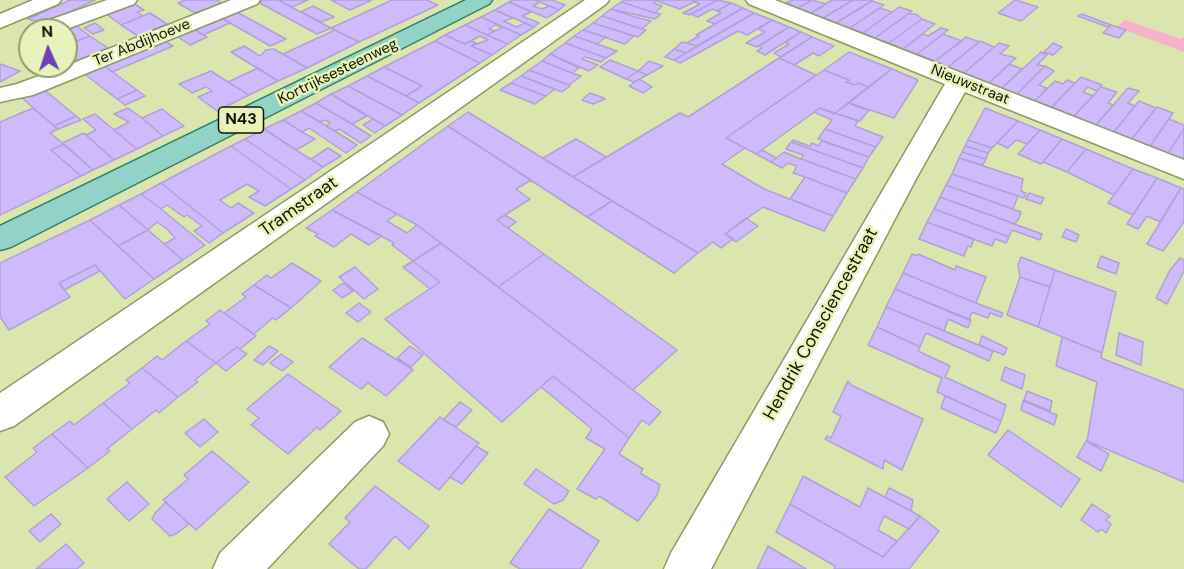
<!DOCTYPE html>
<html>
<head>
<meta charset="utf-8">
<style>
  body { margin:0 }
  #map { position:relative; width:1184px; height:569px; overflow:hidden; background:#dae6ad; font-family:"DM Sans",sans-serif }
  canvas { display:block }
  .north { position:absolute; left:18px; top:18px; width:60px; height:60px; box-sizing:border-box; background:#e7f3ba; border:2px solid #939b71; border-radius:50%; rotate:357deg; font-size:16px; font-weight:700; line-height:24px; text-align:center; color:#141703 }
  .north::after { content:''; display:block; margin:auto; width:21px; height:27px; background:#6e3fb7; clip-path:polygon(50% 0,100% 100%,50% 72%,0 100%) }
</style>
</head>
<body>
<div id="map">
<canvas width="1184" height="569"></canvas>
<div class="north">N</div>
</div>
<script>
const context = document.querySelector('canvas').getContext('2d');
context.lineJoin = 'round';
function fill(path, color) {
  context.fillStyle = color;
  context.fill(path, 'evenodd');
}
function poly(rows) {
  const path = new Path2D();
  for (const r of rows) {
    path.moveTo(r[0], r[1]);
    for (let i = 2; i < r.length; i += 2) path.lineTo(r[i], r[i + 1]);
  }
  return path;
}
function trace(path, color, width, dash) {
  context.strokeStyle = color;
  context.lineWidth = width;
  context.lineCap = dash ? 'butt' : 'round';
  context.setLineDash(dash || []);
  context.stroke(path);
}
function write(font, color, halo, rows, align = 'center') {
  context.font = font + ' "DM Sans",sans-serif';
  context.lineWidth = 5;
  context.setLineDash([]);
  context.textBaseline = 'middle';
  context.strokeStyle = halo;
  context.fillStyle = color;
  for (const [text, x, y, turn = 0] of rows) {
    context.save();
    context.translate(x, y);
    context.rotate((+turn || 0) * Math.PI / 180);
    context.textAlign = isNaN(turn) ? turn : align;
    if (halo) context.strokeText(text, 0, 0);
    context.fillText(text, 0, 0);
    context.restore();
  }
}
fill(poly([
  [1125,20,1181,39,1184,36,1184,52,1117,27]
]), '#f7b1c8');
const building = poly([
  [70,0,95,0,44,24,28,19,70,0],
  [185,0,217,0,222,3,195,13,178,3,185,0],
  [263,0,278,0,331,28,317,34,258,2,263,0],
  [278,0,308,0,292,7,278,0],
  [331,0,372,0,350,10,331,0],
  [392,0,427,0,438,5,359,42,331,28,392,0],
  [514,0,535,0,540,2,533,6,542,9,549,6,559,10,547,18,509,2,514,0],
  [535,0,552,0,565,5,559,10,535,0],
  [624,0,654,0,656,1,653,3,662,6,655,13,621,2,624,0],
  [654,0,698,0,680,9,654,0],
  [698,0,718,0,689,15,683,13,700,4,694,2,698,0],
  [718,0,731,3,717,11,712,9,698,17,691,14,718,0],
  [792,0,812,0,798,8,786,3,792,0],
  [812,0,826,4,811,13,798,8,812,0],
  [832,0,853,0,823,18,811,13,832,0],
  [853,0,873,0,836,23,823,18,853,0],
  [1015,0,1016,0,1038,7,1021,21,998,13,1015,0],
  [872,1,884,5,850,28,836,23,872,1],
  [509,2,531,12,522,16,539,23,534,27,495,10,509,2],
  [621,2,655,13,661,14,655,19,611,9,621,2],
  [133,3,144,10,137,12,143,16,121,25,105,13,133,3],
  [731,3,743,8,715,24,707,21,721,13,717,11,731,3],
  [313,6,334,17,321,22,301,12,313,6],
  [899,7,912,11,875,38,863,33,899,7],
  [743,8,754,13,697,46,687,43,699,36,696,35,743,8],
  [880,8,892,12,863,33,850,28,880,8],
  [611,9,632,16,651,21,642,29,602,16,611,9],
  [495,10,513,18,504,21,512,25,517,27,525,23,534,27,521,35,481,17,495,10],
  [235,11,286,39,270,46,220,17,235,11],
  [150,13,167,24,138,36,121,25,150,13],
  [754,13,772,20,747,35,738,31,680,63,674,60,754,13],
  [908,14,916,14,922,19,889,43,875,38,908,14],
  [1082,14,1111,25,1108,27,1078,16,1082,14],
  [602,16,642,29,646,30,638,37,593,23,602,16],
  [220,17,230,23,203,35,192,28,220,17],
  [481,17,503,27,495,25,489,29,495,31,487,35,465,25,481,17],
  [922,19,935,24,903,49,889,43,922,19],
  [772,20,789,27,757,47,746,43,765,32,758,29,772,20],
  [95,23,104,30,93,34,84,28,95,23],
  [593,23,634,36,625,44,583,30,593,23],
  [74,24,90,36,66,45,66,30,59,30,74,24],
  [465,25,487,35,508,44,492,55,471,46,488,40,480,36,465,44,445,35,465,25],
  [1111,25,1126,30,1119,38,1103,33,1111,25],
  [503,27,521,35,508,44,487,35,503,27],
  [789,27,801,32,765,55,757,51,762,48,759,46,789,27],
  [192,28,207,37,190,45,175,35,192,28],
  [941,28,948,30,917,54,903,49,923,34,928,36,941,28],
  [335,30,359,42,307,68,283,54,335,30],
  [583,30,606,37,597,44,574,36,583,30],
  [801,32,812,37,781,57,774,53,789,44,785,42,801,32],
  [943,34,962,41,935,61,917,54,943,34],
  [445,35,465,44,471,41,476,43,471,46,492,55,480,63,435,41,445,35],
  [90,36,108,48,76,61,66,53,66,45,90,36],
  [574,36,603,46,617,51,606,58,565,43,574,36],
  [812,37,834,46,819,56,813,53,794,65,779,58,812,37],
  [966,37,979,42,948,67,935,61,966,37],
  [163,40,173,46,112,72,103,64,163,40],
  [435,41,480,63,419,103,406,96,422,86,384,67,435,41],
  [980,41,994,47,964,73,948,67,980,41],
  [682,42,687,43,697,46,686,53,674,49,682,42],
  [565,43,606,58,601,62,585,57,582,59,598,65,589,71,550,54,565,43],
  [999,43,1009,46,1000,54,1016,58,989,83,964,73,999,43],
  [1053,43,1062,47,1053,55,1044,52,1053,43],
  [244,46,260,56,266,50,274,49,307,68,278,81,231,52,244,46],
  [674,49,686,53,674,60,665,57,674,49],
  [849,52,892,69,868,87,858,83,855,85,846,82,849,80,824,70,849,52],
  [1041,52,1047,55,1037,65,1045,66,1017,94,1002,88,1041,52],
  [550,54,579,68,572,73,542,61,550,54],
  [779,58,816,75,726,138,745,148,722,164,764,189,833,216,824,231,763,207,725,234,733,239,721,248,713,242,698,253,573,177,680,113,688,117,779,58],
  [610,60,638,71,626,79,600,67,610,60],
  [542,61,572,73,581,76,569,85,529,70,542,61],
  [649,61,663,66,647,75,638,71,649,61],
  [0,64,20,71,0,82,0,64],
  [102,64,137,90,117,99,82,72,102,64],
  [1009,64,1022,69,1002,88,989,83,1009,64],
  [1045,66,1054,71,1039,85,1047,88,1035,101,1017,94,1045,66],
  [384,67,422,86,406,96,367,76,384,67],
  [258,68,278,81,249,95,228,82,258,68],
  [892,69,918,80,894,118,849,103,892,69],
  [529,70,569,85,570,86,562,92,521,76,529,70],
  [824,70,849,80,846,82,855,85,858,83,868,87,834,114,820,108,756,154,726,138,824,70],
  [211,71,228,82,249,95,217,111,198,97,212,91,206,87,192,93,179,84,211,71],
  [638,71,647,75,634,82,626,79,638,71],
  [367,76,406,96,419,103,402,115,348,86,367,76],
  [521,76,555,89,546,96,511,83,521,76],
  [1081,77,1102,85,1097,91,1088,87,1083,92,1093,96,1074,116,1052,107,1081,77],
  [639,79,652,87,643,93,629,86,639,79],
  [1067,80,1075,83,1052,107,1035,101,1055,81,1063,84,1067,80],
  [511,83,546,96,535,104,500,90,511,83],
  [348,86,402,115,385,126,331,94,348,86],
  [1101,87,1117,92,1108,103,1113,105,1096,125,1074,116,1101,87],
  [42,88,76,116,54,126,21,97,42,88],
  [1128,88,1139,91,1128,103,1135,106,1114,132,1096,125,1128,88],
  [137,90,145,96,125,105,117,99,137,90],
  [590,93,604,98,605,99,593,104,582,100,590,93],
  [331,94,367,116,352,124,316,103,331,94],
  [1139,101,1156,108,1132,139,1114,132,1139,101],
  [316,103,352,124,371,136,361,143,339,129,335,131,326,126,330,123,325,120,320,122,301,111,316,103],
  [849,103,855,106,869,110,860,121,835,113,849,103],
  [1157,107,1173,113,1150,146,1132,139,1157,107],
  [33,108,58,129,50,133,64,144,51,150,81,176,0,215,0,122,33,108],
  [128,108,142,118,163,136,137,149,114,130,129,122,114,114,128,108],
  [820,108,858,121,855,126,883,137,876,147,825,129,832,120,814,112,820,108],
  [985,108,1018,121,992,148,968,140,985,108],
  [162,109,184,126,163,136,142,118,162,109],
  [301,111,335,131,357,145,346,153,309,128,302,132,283,120,301,111],
  [468,112,502,133,612,201,587,217,448,126,468,112],
  [95,114,114,130,137,149,114,160,86,135,96,130,83,119,95,114],
  [76,116,81,120,58,129,54,126,76,116],
  [373,119,385,126,375,133,363,125,373,119],
  [1169,119,1184,125,1184,129,1168,153,1150,146,1169,119],
  [283,120,302,132,315,139,296,150,264,129,283,120],
  [1018,121,1040,130,1027,144,1016,140,1008,148,997,143,1018,121],
  [448,126,531,180,516,189,530,199,497,220,544,254,498,287,417,225,357,192,448,126],
  [264,129,296,150,323,167,305,180,245,139,264,129],
  [825,129,876,147,869,157,818,139,825,129],
  [1184,129,1184,159,1168,153,1184,129],
  [1040,130,1062,139,1041,164,1018,154,1040,130],
  [84,133,86,135,114,160,93,170,62,143,84,133],
  [245,139,305,180,291,189,231,146,245,139],
  [576,139,606,157,573,177,543,158,576,139],
  [1062,139,1086,149,1067,172,1043,162,1062,139],
  [793,140,810,146,812,143,818,146,822,141,869,157,863,168,791,142,793,140],
  [968,140,992,148,988,153,965,146,968,140],
  [791,142,863,168,856,179,801,159,803,155,786,149,791,142],
  [64,144,93,170,81,176,51,150,64,144],
  [231,146,291,189,265,206,249,197,259,191,247,184,220,200,231,208,238,203,254,213,223,233,161,183,231,146],
  [965,146,988,153,986,159,962,152,965,146],
  [328,148,341,156,323,167,311,159,328,148],
  [1086,149,1133,169,1114,195,1067,172,1086,149],
  [762,150,776,158,771,162,756,154,762,150],
  [784,152,801,159,856,179,847,193,805,177,793,173,797,166,788,163,782,168,771,162,784,152],
  [962,152,986,159,983,165,959,158,962,152],
  [959,158,1023,179,1021,191,1026,193,1024,198,952,174,959,158],
  [1133,169,1157,178,1133,215,1108,203,1133,169],
  [952,174,1018,196,1013,209,946,185,952,174],
  [805,177,847,193,833,216,790,199,805,177],
  [1157,178,1181,188,1160,222,1147,216,1138,229,1127,224,1157,178],
  [161,183,223,233,209,243,194,231,202,226,187,215,184,217,167,205,161,209,141,194,161,183],
  [946,185,1021,212,1019,218,1015,224,940,197,946,185],
  [1181,188,1184,189,1184,222,1163,251,1147,244,1181,188],
  [357,192,397,214,387,221,407,233,417,225,441,243,413,261,392,245,394,243,332,210,357,192],
  [1029,193,1044,198,1041,204,1026,199,1029,193],
  [141,194,161,209,205,245,183,260,164,244,175,238,167,229,157,222,148,230,119,205,141,194],
  [940,197,1042,234,1040,240,1012,230,1009,237,934,209,940,197],
  [612,201,698,253,674,273,587,217,612,201],
  [119,205,148,230,118,246,90,220,119,205],
  [934,209,1009,237,1006,243,995,239,992,246,927,222,934,209],
  [332,210,382,236,369,245,351,234,334,247,315,236,318,234,306,228,332,210],
  [505,215,516,222,508,228,497,220,505,215],
  [746,218,758,226,736,242,725,234,746,218],
  [90,220,154,279,125,299,95,265,59,283,70,297,9,330,0,317,0,263,90,220],
  [927,222,974,239,971,247,968,246,964,256,919,239,927,222],
  [1066,229,1079,235,1076,242,1062,237,1066,229],
  [148,230,183,260,154,279,118,246,148,230],
  [441,243,633,390,661,412,649,425,642,420,629,438,553,376,502,422,385,319,440,282,413,261,441,243],
  [544,254,677,350,633,390,498,287,544,254],
  [912,254,917,256,918,254,955,270,956,266,986,277,976,303,903,273,912,254],
  [1101,256,1119,263,1116,274,1097,267,1101,256],
  [1021,257,1055,270,1050,287,1020,277,1018,265,1021,257],
  [1180,258,1184,260,1184,271,1167,304,1156,298,1170,270,1180,258],
  [413,261,440,282,430,289,403,267,413,261],
  [292,263,321,281,291,308,254,285,267,275,271,278,292,263],
  [95,265,100,271,64,290,59,283,95,265],
  [355,267,378,289,364,299,339,277,355,267],
  [1055,270,1116,292,1102,353,1038,327,1055,270],
  [903,273,976,303,1003,313,1001,317,990,313,988,318,972,312,969,320,895,289,903,273],
  [1020,277,1050,287,1038,327,1007,315,1020,277],
  [343,283,353,291,342,298,333,290,343,283],
  [254,285,291,308,276,320,273,318,254,334,224,313,246,297,242,294,254,285],
  [895,289,971,320,968,328,948,319,944,331,886,307,895,289],
  [359,303,371,312,358,322,346,313,359,303],
  [886,307,993,351,989,361,926,333,920,347,877,327,886,307],
  [220,310,256,336,240,349,237,347,216,363,186,341,210,324,206,321,220,310],
  [877,327,920,347,918,351,950,366,945,377,1006,405,1001,421,937,392,942,378,868,345,877,327],
  [1119,333,1143,342,1141,365,1116,355,1119,333],
  [982,336,1007,348,1004,355,979,345,982,336],
  [1062,337,1102,353,1101,358,1184,390,1184,482,1087,441,1097,382,1056,366,1062,337],
  [362,338,413,370,386,396,368,383,361,389,329,367,362,338],
  [186,341,216,363,195,380,198,382,178,397,142,368,157,356,162,360,186,341],
  [269,346,278,351,263,365,254,360,269,346],
  [410,346,423,355,411,367,397,358,410,346],
  [237,347,247,354,226,371,216,363,237,347],
  [281,354,293,362,282,371,270,363,281,354],
  [1005,367,1025,375,1022,389,1001,380,1005,367],
  [142,368,178,397,159,413,156,410,132,429,103,403,130,383,126,380,142,368],
  [288,374,341,411,320,430,317,427,288,454,251,425,259,418,247,409,288,374],
  [553,376,629,438,619,454,643,469,640,473,660,485,657,495,638,521,599,496,596,499,577,489,605,449,586,438,592,429,541,387,553,376],
  [848,381,851,385,923,419,902,470,884,460,883,469,825,439,827,436,831,438,841,416,833,412,848,381],
  [1027,391,1052,401,1050,411,1024,400,1027,391],
  [945,396,1001,421,996,433,941,408,945,396],
  [1023,401,1057,415,1054,425,1021,410,1023,401],
  [460,402,472,410,456,427,443,420,460,402],
  [103,403,132,429,107,449,110,451,88,468,52,434,70,421,74,425,103,403],
  [440,417,479,443,439,490,398,461,440,417],
  [204,419,218,432,200,447,185,433,204,419],
  [1008,430,1080,479,1061,507,988,455,1008,430],
  [52,434,88,468,34,506,5,477,37,452,33,448,52,434],
  [1086,441,1109,454,1101,471,1077,457,1086,441],
  [476,446,488,453,462,484,450,477,476,446],
  [212,451,249,482,196,530,163,500,188,479,184,475,212,451],
  [536,469,569,491,563,500,554,504,524,484,536,469],
  [803,476,860,507,868,488,920,516,909,529,884,516,878,530,897,541,883,557,790,504,803,476],
  [127,482,149,504,129,521,107,499,127,482],
  [375,486,429,526,409,549,395,536,366,569,359,569,329,544,350,522,345,518,375,486],
  [889,488,913,500,911,511,885,497,889,488],
  [166,502,189,524,176,534,170,536,152,519,155,513,166,502],
  [790,504,883,557,920,516,939,531,909,569,834,569,835,566,776,532,790,504],
  [1092,504,1110,516,1106,520,1111,524,1106,533,1101,529,1098,532,1081,520,1092,504],
  [549,509,599,541,581,569,520,569,510,563,549,509],
  [51,514,61,524,40,542,29,531,51,514],
  [66,544,84,563,77,569,36,569,66,544],
  [768,546,806,569,757,569,768,546]
]);
fill(building, '#cebafd');
trace(building, '#b0a2d5', 1.5);
const minor = poly([
  [33,0,61,0,58,4,0,28,0,14,33,0],
  [107,0,137,0,134,4,64,30,32,30,35,25,107,0],
  [231,0,260,0,257,4,33,95,0,102,0,88,17,84,66,66,231,0],
  [585,0,609,0,606,4,14,426,0,431,0,393,585,0],
  [746,0,775,0,1184,160,1184,179,965,92,917,177,711,569,664,569,671,553,945,84,749,4,746,0],
  [369,416,383,422,389,434,383,446,267,569,213,569,220,553,355,422,369,416]
]);
const major = poly([
  [466,0,492,0,489,4,11,247,0,250,0,226,466,0]
]);
trace(minor, '#8f9a64', 3);
trace(major, '#35806a', 3);
fill(minor, '#fff');
fill(major, '#91d4c7');
write('15px', '#141703', '#e7f3ba', [
  ["Ter Abdijhoeve",142,43,-22],
  ["Kortrijksesteenweg",338,72,-26],
  ["Nieuwstraat",970,85,22]
]);
for (const [x, y, w] of [
  [241,120,45]
]) {
  const box = new Path2D();
  box.roundRect(x - w / 2, y - 13, w, 26, 4.5);
  context.fillStyle = '#e7f3ba';
  context.fill(box);
  trace(box, '#141703', 1.5);
}
write('bold 16px', '#141703', null, [
  ["N43",241,120]
]);
write('18px', '#141703', '#e7f3ba', [
  ["Tramstraat",299,207,-35],
  ["Hendrik Consciencestraat",821,324,-61]
]);
</script>
</body>
</html>
